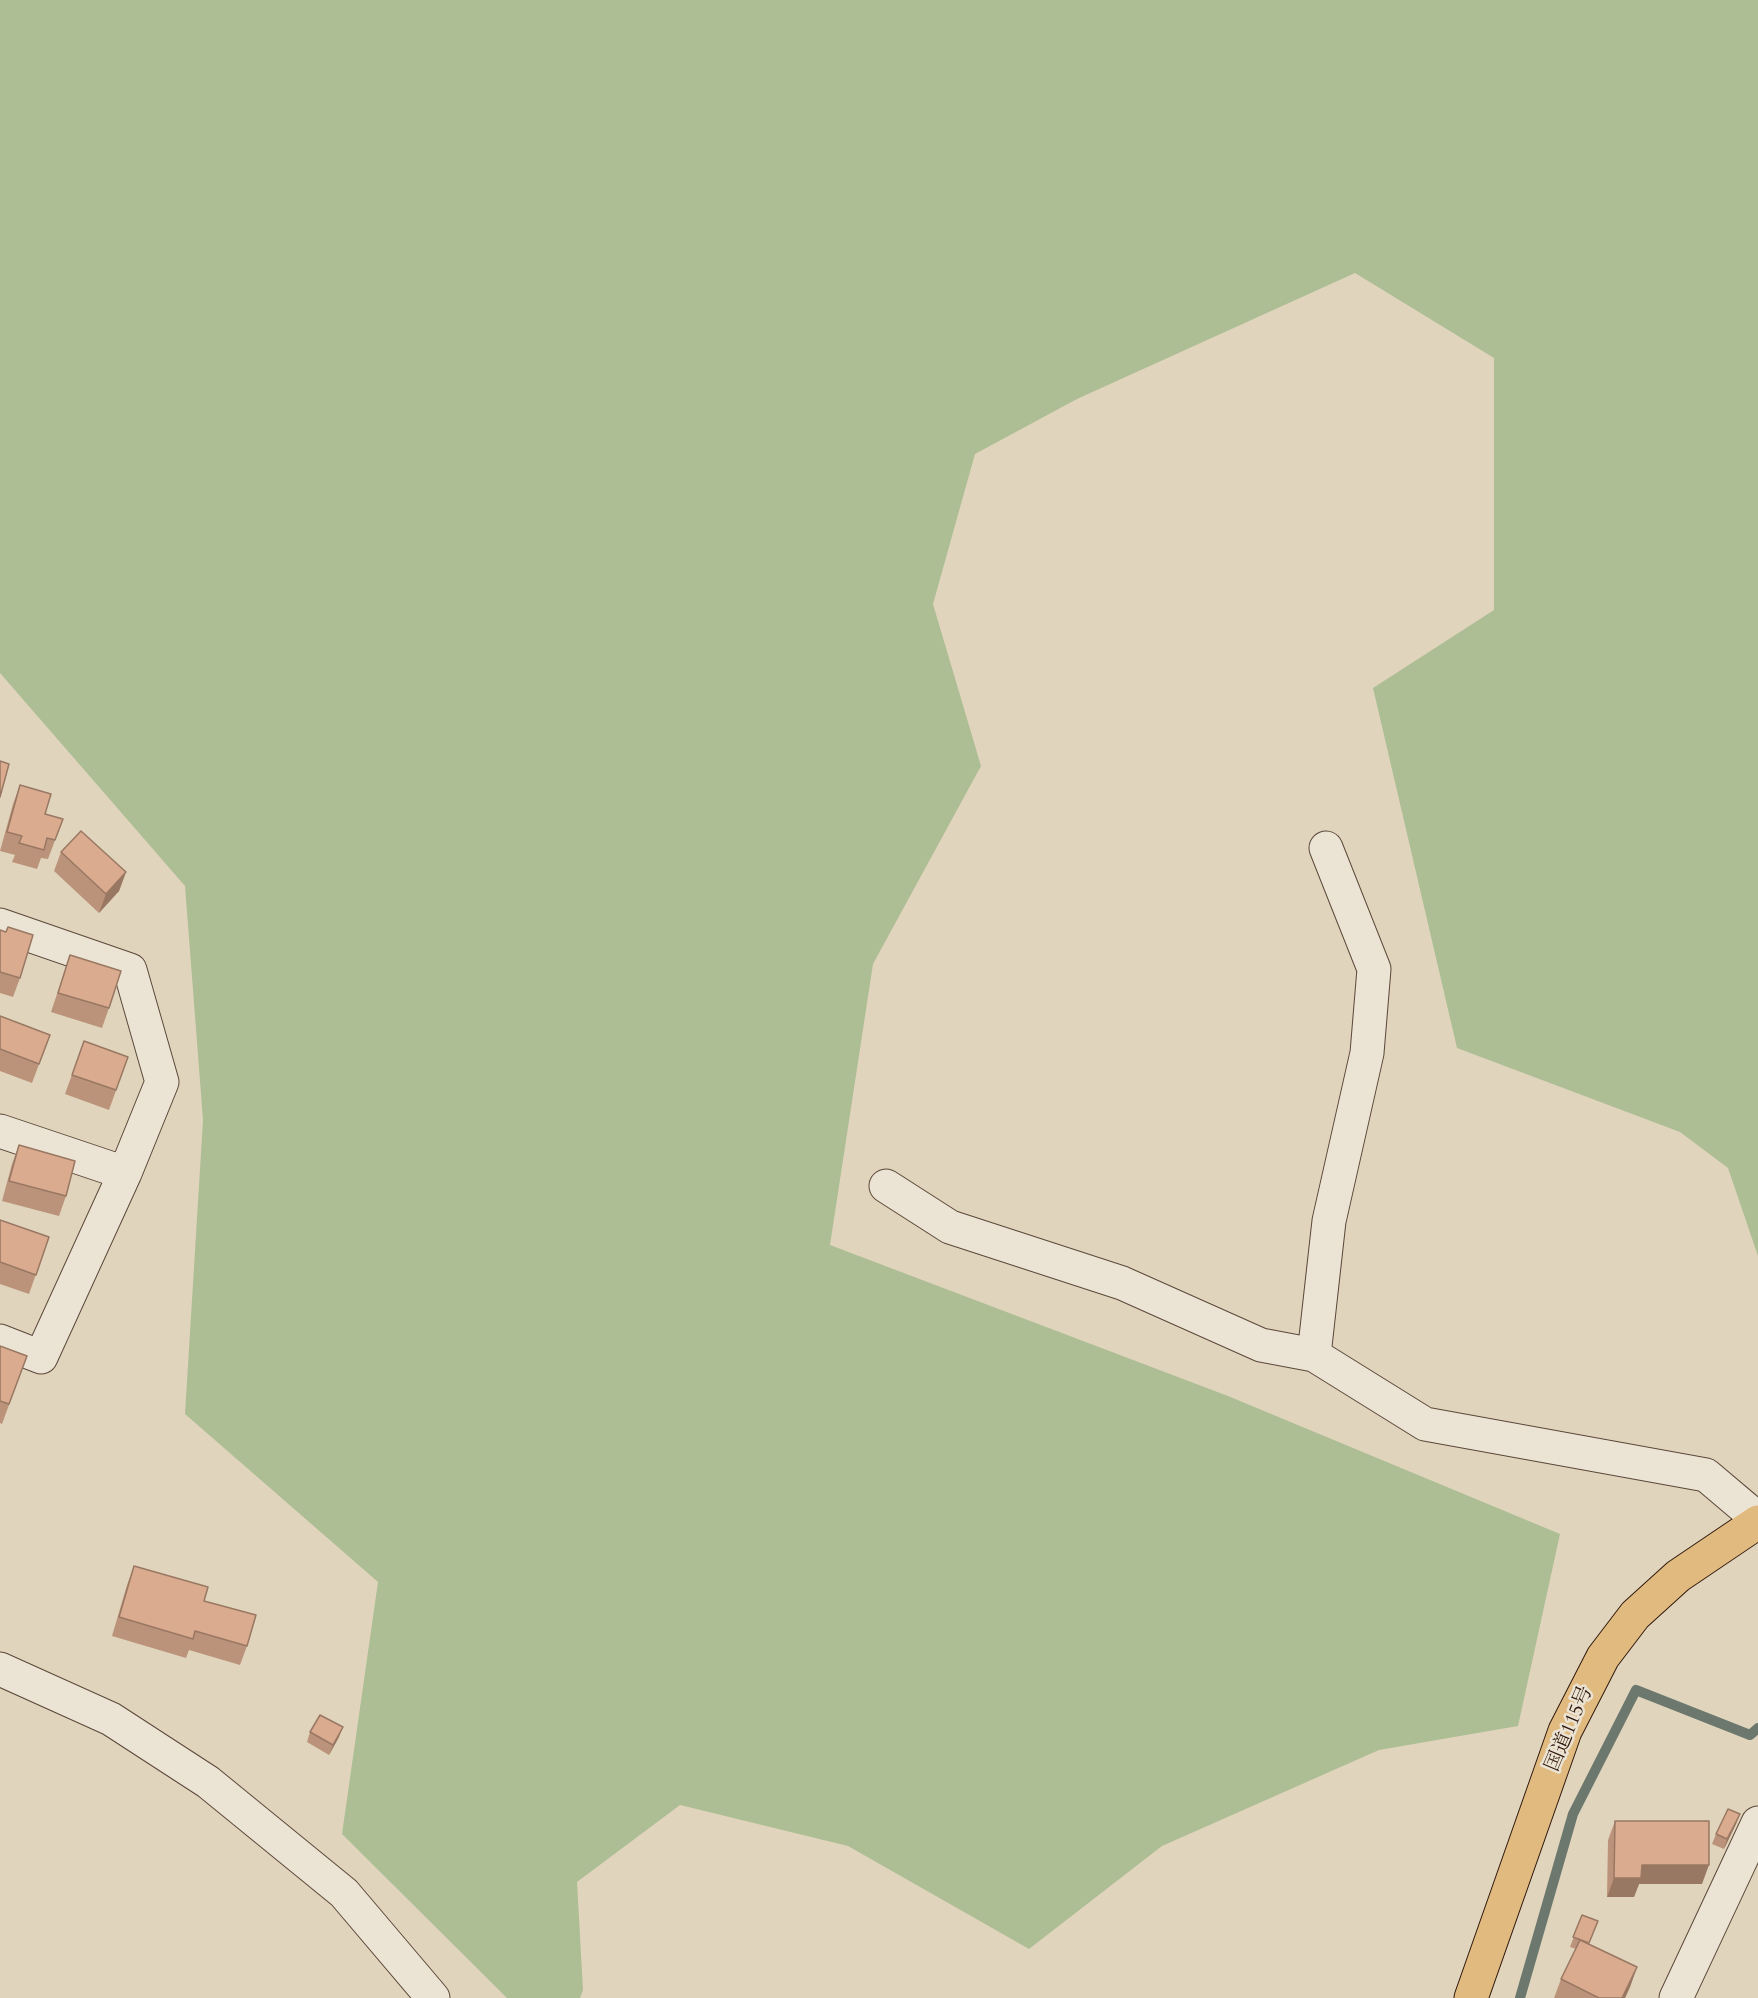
<!DOCTYPE html>
<html>
<head>
<meta charset="utf-8">
<style>
  body { margin:0 }
  canvas { display:block; background:#e0d4bc }
</style>
</head>
<body>
<canvas width="1758" height="1998"></canvas>
<script>
const context = document.querySelector('canvas').getContext('2d');
context.lineJoin = 'round';
function fill(path, color) {
  context.fillStyle = color;
  context.fill(path, 'evenodd');
}
function poly(rows) {
  const path = new Path2D();
  for (const r of rows) {
    path.moveTo(r[0], r[1]);
    for (let i = 2; i < r.length; i += 2) path.lineTo(r[i], r[i + 1]);
  }
  return path;
}
function trace(path, color, width, dash) {
  context.strokeStyle = color;
  context.lineWidth = width;
  context.lineCap = dash ? 'butt' : 'round';
  context.setLineDash(dash || []);
  context.stroke(path);
}
function write(font, color, halo, rows, align = 'center') {
  context.font = font + ' Cardo,"Noto Serif JP",serif';
  context.lineWidth = 5;
  context.setLineDash([]);
  context.textBaseline = 'middle';
  context.strokeStyle = halo;
  context.fillStyle = color;
  for (const [text, x, y, turn = 0] of rows) {
    context.save();
    context.translate(x, y);
    context.rotate((+turn || 0) * Math.PI / 180);
    context.textAlign = isNaN(turn) ? turn : align;
    if (halo) context.strokeText(text, 0, 0);
    context.fillText(text, 0, 0);
    context.restore();
  }
}
fill(poly([
  [0,0,1758,0,1758,1256,1728,1168,1680,1132,1457,1048,1373,688,1494,610,1494,358,1355,273,1077,399,975,454,933,604,981,766,873,964,830,1245,1228,1396,1560,1534,1518,1726,1379,1750,1162,1846,1029,1949,848,1846,680,1805,577,1882,583,1990,580,1998,507,1998,342,1834,378,1582,185,1414,203,1120,185,886,0,673]
]), '#adbe95');
trace(poly([
  [1520,1998,1573,1814,1636,1690,1750,1735,1758,1728]
]), '#6c786d', 10);
const minor = poly([
  [0,925,130,970,162,1082,125,1173,41,1357,0,1341],
  [0,1131,125,1173],
  [886,1186,950,1227,1122,1283,1261,1345,1314,1355,1425,1424,1706,1475,1758,1519],
  [1314,1355,1329,1221,1367,1053,1374,969,1326,848],
  [0,1669,111,1719,208,1782,344,1893,433,1998],
  [1676,1998,1758,1823]
]);
const trunk = poly([
  [1471,1998,1565,1731,1603,1657,1635,1615,1678,1576,1758,1522]
]);
trace(minor, '#5c483a', 35);
trace(trunk, '#30190e', 35);
trace(minor, '#ebe3d3', 33);
trace(trunk, '#e0ba7e', 33);
fill(poly([
  [20,785,45,814,63,819,48,859,41,858,37,869,12,862,15,855,0,851,13,804],
  [61,852,126,872,119,891,99,913,54,871],
  [0,930,20,978,13,997,0,993],
  [70,955,109,1008,102,1028,51,1012],
  [0,1016,50,1035,32,1083,0,1071],
  [84,1041,128,1057,109,1110,65,1094],
  [19,1145,66,1196,59,1216,2,1201,12,1164],
  [0,1220,49,1237,29,1294,0,1284],
  [0,1346,27,1356,2,1424,0,1423],
  [134,1566,204,1601,247,1646,240,1665,189,1650,186,1658,112,1636,127,1585],
  [310,1732,339,1737,329,1755,307,1742],
  [1740,1814,1736,1824,1724,1849,1712,1844,1716,1834],
  [1615,1821,1702,1884,1639,1884,1634,1897,1607,1897,1608,1840],
  [1582,1915,1589,1944,1637,1967,1630,1987,1625,1998,1554,1998,1561,1979,1576,1949,1570,1947]
]), '#bb937a');
fill(poly([
  [126,872,119,891,99,913,106,894],
  [343,1727,339,1737,329,1755,333,1745],
  [1740,1814,1736,1824,1724,1849,1727,1839],
  [1642,1865,1709,1865,1702,1884,1639,1884,1634,1897,1607,1897,1614,1878],
  [1637,1967,1630,1987,1625,1998,1622,1998]
]), '#997863');
const building = poly([
  [0,761,9,764,0,797,0,761],
  [20,785,51,794,45,814,63,819,55,840,47,838,44,850,19,843,22,836,7,832,20,785],
  [81,831,126,872,106,894,61,852,81,831],
  [8,927,33,935,20,978,0,972,0,930,6,932,8,927],
  [70,955,121,971,109,1008,58,993,70,955],
  [0,1016,50,1035,39,1064,0,1049,0,1016],
  [84,1041,128,1057,116,1090,72,1075,84,1041],
  [19,1145,75,1161,66,1196,9,1181,19,1145],
  [0,1220,49,1237,36,1275,0,1262,0,1220],
  [0,1346,27,1356,9,1404,0,1401,0,1346],
  [134,1566,208,1587,204,1601,256,1615,247,1646,195,1631,193,1639,119,1617,134,1566],
  [320,1715,343,1727,333,1745,310,1732,320,1715],
  [1728,1809,1740,1814,1727,1839,1716,1834,1728,1809],
  [1615,1821,1709,1821,1709,1865,1642,1865,1641,1878,1614,1878,1615,1821],
  [1582,1915,1598,1921,1589,1943,1573,1937,1582,1915],
  [1580,1940,1637,1967,1622,1998,1599,1998,1561,1979,1580,1940]
]);
fill(building, '#daab8e');
trace(building, '#997863', 1.5);
write('20px', '#30190e', '#ebe3d3', [
  ["国道115号",1570,1729,-67]
]);
</script>
</body>
</html>
